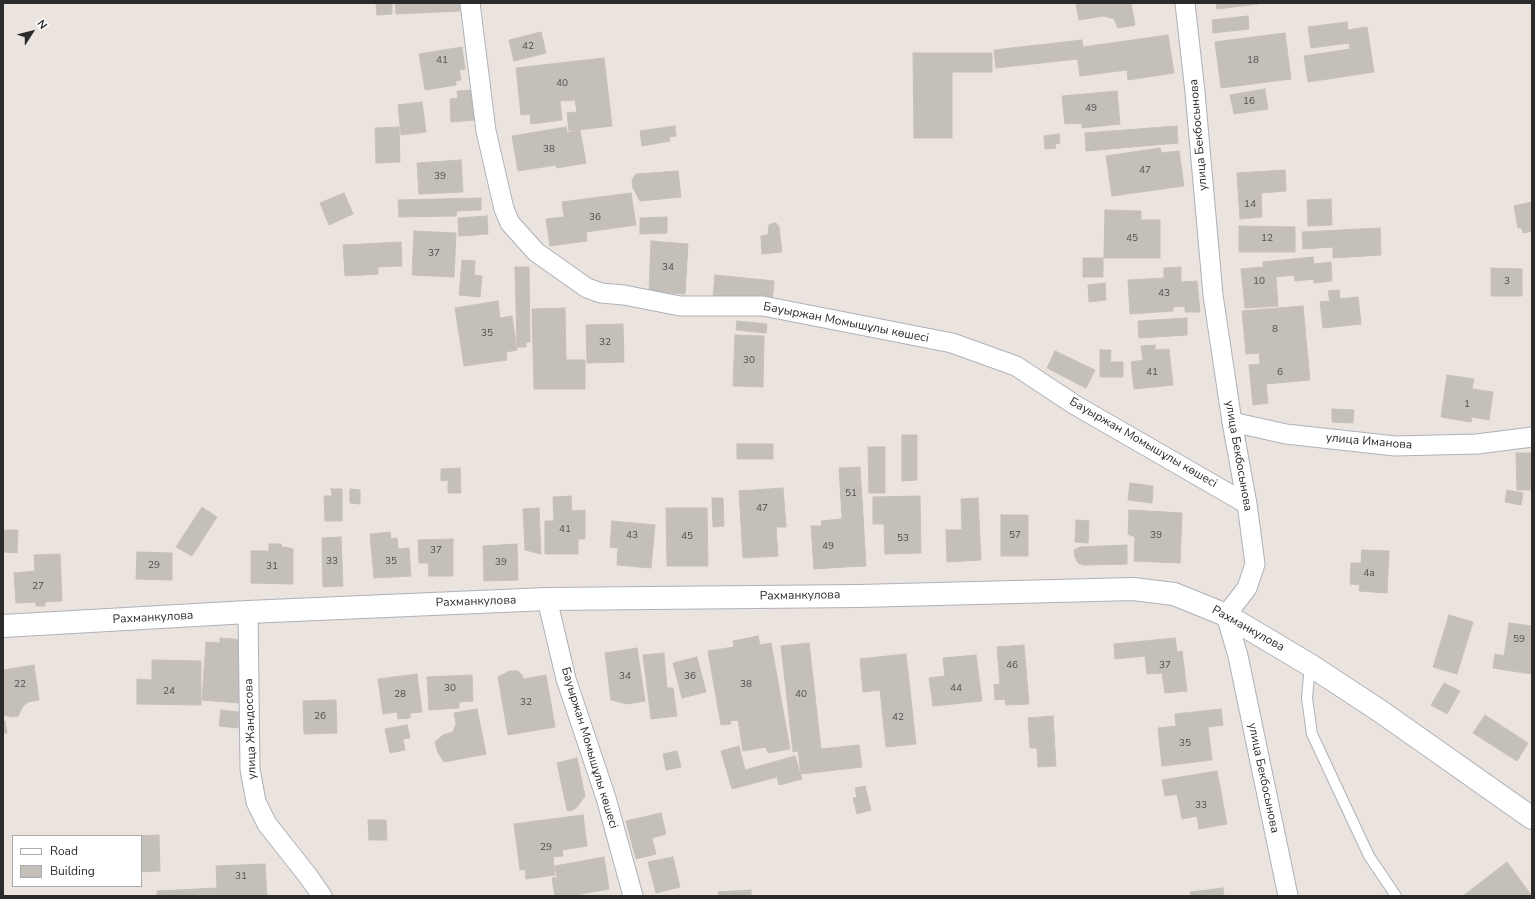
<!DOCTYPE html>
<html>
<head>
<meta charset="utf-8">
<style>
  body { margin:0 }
  #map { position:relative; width:1535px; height:899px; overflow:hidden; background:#ebe4de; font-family:"Nunito Sans",sans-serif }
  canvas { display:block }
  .frame { position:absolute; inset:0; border:4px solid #2b2b2b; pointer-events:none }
  .legend { position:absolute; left:12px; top:835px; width:130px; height:52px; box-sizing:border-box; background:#fff; border:1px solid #aaa; margin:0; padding:5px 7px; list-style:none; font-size:12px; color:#2b2b2b }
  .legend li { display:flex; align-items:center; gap:8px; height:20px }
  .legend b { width:20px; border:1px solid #aaa }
  .north { position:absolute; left:12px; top:12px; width:40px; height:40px; -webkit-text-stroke:3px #fff; paint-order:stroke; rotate:54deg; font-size:11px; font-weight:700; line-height:16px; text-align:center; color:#2b2b2b }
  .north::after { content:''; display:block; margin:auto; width:14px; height:18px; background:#2b2b2b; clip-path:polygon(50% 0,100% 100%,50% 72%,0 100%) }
</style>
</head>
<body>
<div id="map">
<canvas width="1535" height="899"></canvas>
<div class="frame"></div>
<ul class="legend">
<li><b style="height:5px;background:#fff"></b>Road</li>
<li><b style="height:11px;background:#c4bfb9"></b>Building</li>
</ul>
<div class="north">N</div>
</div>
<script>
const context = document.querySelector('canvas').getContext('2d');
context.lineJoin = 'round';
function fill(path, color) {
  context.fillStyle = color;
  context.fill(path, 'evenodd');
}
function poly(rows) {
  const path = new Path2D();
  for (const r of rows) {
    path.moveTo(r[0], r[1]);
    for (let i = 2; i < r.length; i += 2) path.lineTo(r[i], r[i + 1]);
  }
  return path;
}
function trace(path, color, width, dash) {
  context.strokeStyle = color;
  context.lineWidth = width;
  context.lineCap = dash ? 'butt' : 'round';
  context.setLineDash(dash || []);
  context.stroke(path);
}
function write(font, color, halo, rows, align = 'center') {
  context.font = font + ' "Nunito Sans",sans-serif';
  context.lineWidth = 4;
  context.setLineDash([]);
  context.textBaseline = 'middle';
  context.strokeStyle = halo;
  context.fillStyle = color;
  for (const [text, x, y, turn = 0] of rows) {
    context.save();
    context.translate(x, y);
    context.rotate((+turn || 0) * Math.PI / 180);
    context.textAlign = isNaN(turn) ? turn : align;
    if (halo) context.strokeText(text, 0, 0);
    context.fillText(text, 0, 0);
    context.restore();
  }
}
const building = poly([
  [376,3,392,3,392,14,377,15,376,3],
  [395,3,459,3,460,11,396,14,395,3],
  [1076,3,1131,3,1135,25,1118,28,1114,19,1104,16,1079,20,1076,3],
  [1216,3,1258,3,1258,4,1217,9,1216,3],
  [1248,16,1249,29,1213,33,1212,20,1248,16],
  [1347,22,1348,30,1367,27,1374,72,1308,82,1304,56,1350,49,1349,43,1311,48,1308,27,1347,22],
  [541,32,546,53,514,61,509,40,541,32],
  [1285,33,1291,79,1221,88,1215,42,1285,33],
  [1168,35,1174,73,1128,80,1127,70,1080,76,1076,48,1168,35],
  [1082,40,1083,47,1076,48,1077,59,996,68,994,50,1082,40],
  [462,47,465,69,459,70,461,80,456,81,456,85,425,90,419,54,462,47],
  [913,53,992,53,992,72,952,72,952,138,914,138,913,53],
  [604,58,612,126,569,131,567,113,577,112,575,100,560,101,562,120,531,124,530,114,521,115,516,68,604,58],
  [1265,89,1268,109,1234,114,1230,95,1265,89],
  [474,90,476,120,451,122,450,99,458,98,457,91,474,90],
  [1117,91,1120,124,1082,128,1082,123,1065,124,1062,96,1117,91],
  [422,102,426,132,401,135,398,105,422,102],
  [675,126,676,136,669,137,670,141,642,146,640,131,675,126],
  [1177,126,1178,143,1086,151,1085,133,1177,126],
  [399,127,400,162,376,163,375,128,399,127],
  [566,127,567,133,580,130,586,163,557,168,556,165,518,171,512,136,566,127],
  [1059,134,1060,143,1055,144,1056,148,1045,149,1044,136,1059,134],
  [1160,148,1161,153,1179,151,1184,186,1112,196,1106,156,1160,148],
  [461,160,463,192,419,194,417,163,461,160],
  [1285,170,1286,191,1261,193,1262,217,1240,219,1237,173,1285,170],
  [678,171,681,197,640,201,633,188,632,180,636,174,678,171],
  [344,193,353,214,329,225,320,203,344,193],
  [631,193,636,225,586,232,587,241,550,246,546,219,564,217,562,202,631,193],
  [481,198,481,210,457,211,456,216,399,217,398,200,481,198],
  [1331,199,1332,225,1308,226,1307,200,1331,199],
  [1532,202,1532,231,1523,233,1522,228,1518,228,1514,206,1532,202],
  [1105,210,1141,211,1141,220,1160,220,1160,258,1104,258,1105,210],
  [487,216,488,234,459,236,458,218,487,216],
  [667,217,667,233,640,234,640,218,667,217],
  [773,223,776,223,779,227,782,252,762,254,761,236,768,235,769,225,773,223],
  [1239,226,1295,227,1295,252,1239,252,1239,226],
  [1380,228,1381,255,1333,258,1333,247,1303,249,1302,232,1380,228],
  [414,231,456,233,454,277,412,275,414,231],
  [651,241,688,244,685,294,649,292,651,241],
  [401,242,402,266,378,267,378,274,345,276,343,245,401,242],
  [1313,257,1314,264,1331,262,1332,281,1314,283,1314,279,1295,281,1294,275,1276,277,1278,306,1245,308,1241,269,1263,267,1263,262,1313,257],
  [1083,258,1103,258,1103,277,1083,277,1083,258],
  [462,260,475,261,474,275,482,276,480,297,459,295,462,260],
  [515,267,529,267,530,342,526,342,526,347,517,347,515,267],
  [1181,267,1181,282,1197,281,1200,312,1185,312,1185,306,1173,307,1173,311,1130,314,1128,280,1164,278,1164,268,1181,267],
  [1491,268,1522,269,1522,296,1491,296,1491,268],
  [715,275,774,281,772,304,713,298,715,275],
  [1105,283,1106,300,1089,302,1088,285,1105,283],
  [1339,290,1340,299,1358,297,1361,324,1323,328,1320,302,1330,301,1328,291,1339,290],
  [498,301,500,318,512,316,517,350,506,352,507,360,464,366,455,308,498,301],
  [1303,306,1307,349,1246,354,1242,311,1303,306],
  [565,308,566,360,585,360,585,389,534,389,532,309,565,308],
  [1187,318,1187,335,1139,338,1138,321,1187,318],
  [737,321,767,324,766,333,736,330,737,321],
  [623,324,624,362,587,363,586,325,623,324],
  [735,335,764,336,763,387,733,386,735,335],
  [1155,345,1155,350,1169,349,1173,385,1134,389,1131,362,1143,360,1141,346,1155,345],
  [1307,349,1310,380,1266,384,1268,403,1253,405,1249,365,1260,364,1259,353,1307,349],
  [1100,350,1111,350,1110,362,1123,362,1123,377,1100,377,1100,350],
  [1055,351,1095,370,1086,388,1047,368,1055,351],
  [1447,375,1474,379,1472,389,1493,392,1489,420,1472,417,1471,422,1441,417,1447,375],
  [1332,409,1354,410,1353,423,1332,422,1332,409],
  [902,435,917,435,917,480,902,481,902,435],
  [737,444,773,444,773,459,737,459,737,444],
  [868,447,885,447,885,493,869,493,868,447],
  [1516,453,1532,453,1532,490,1517,490,1516,453],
  [860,467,866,566,845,567,839,468,860,467],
  [460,468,461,493,448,493,448,480,441,481,441,469,460,468],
  [1130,483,1153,486,1152,503,1128,500,1130,483],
  [783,488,786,527,776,527,778,556,743,558,739,491,783,488],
  [331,489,342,489,342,521,325,521,324,496,332,496,331,489],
  [350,489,360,490,360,504,350,503,350,489],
  [1507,490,1523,493,1521,505,1505,502,1507,490],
  [571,496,572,511,585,510,585,539,578,539,578,554,545,554,545,521,554,521,553,497,571,496],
  [920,496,921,553,885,554,884,524,873,524,873,497,920,496],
  [712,498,723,498,724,526,713,527,712,498],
  [978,498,981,560,947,562,946,530,962,530,961,499,978,498],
  [202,507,217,517,192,556,176,547,202,507],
  [539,508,541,554,525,550,523,509,539,508],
  [666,508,707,508,708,566,667,566,666,508],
  [1129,510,1182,513,1180,563,1134,561,1135,537,1128,534,1129,510],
  [1001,515,1028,515,1028,556,1001,556,1001,515],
  [842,519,845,567,814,569,811,526,822,526,821,521,842,519],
  [1076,520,1089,521,1088,543,1075,542,1076,520],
  [612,521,655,525,651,568,617,565,618,548,610,547,612,521],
  [3,530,18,530,17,553,3,552,3,530],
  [390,532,391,539,397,538,398,549,409,548,411,576,374,578,370,534,390,532],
  [341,537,343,586,323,587,322,538,341,537],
  [453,539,453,576,429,576,428,563,419,563,418,540,453,539],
  [269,544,281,544,283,548,286,547,293,549,293,584,251,583,251,551,269,551,269,544],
  [517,544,518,580,484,581,483,546,517,544],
  [1127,545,1127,564,1083,565,1078,563,1075,557,1074,550,1080,547,1127,545],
  [1362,550,1389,551,1387,593,1359,591,1360,585,1350,584,1351,563,1361,563,1362,550],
  [137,552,172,553,172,580,136,579,137,552],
  [60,554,62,601,45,602,45,606,36,606,36,602,16,603,14,573,35,571,34,555,60,554],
  [1449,615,1473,622,1457,674,1433,667,1449,615],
  [1509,623,1532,626,1531,674,1493,668,1495,654,1504,656,1509,623],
  [758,636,760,645,771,643,790,749,768,753,766,747,743,751,738,720,730,721,731,724,721,725,708,651,734,647,733,641,758,636],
  [220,638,244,640,240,703,202,700,206,642,220,643,220,638],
  [1175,638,1177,652,1182,651,1187,691,1165,693,1162,673,1147,674,1145,656,1115,659,1114,644,1175,638],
  [809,643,821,749,859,745,862,767,801,774,798,751,793,752,781,646,809,643],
  [1024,645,1029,704,1006,705,1005,699,995,700,994,685,1000,684,997,647,1024,645],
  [637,648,645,701,627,704,611,700,605,653,637,648],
  [664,653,667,688,673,688,677,716,651,719,643,655,664,653],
  [906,654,916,744,886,747,880,690,863,692,860,659,906,654],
  [976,655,982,701,933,706,929,678,945,676,943,658,976,655],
  [697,657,706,692,682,698,673,663,697,657],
  [152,660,201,661,201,705,137,704,137,679,152,680,152,660],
  [34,665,39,700,28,702,23,706,18,716,13,717,3,715,3,670,34,665],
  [509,671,518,671,522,675,523,679,546,675,555,727,508,735,498,677,509,671],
  [417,674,422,712,410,713,410,718,398,719,397,712,383,714,378,679,417,674],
  [472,675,473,701,459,702,459,708,429,710,427,677,472,675],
  [1444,683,1460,691,1447,714,1431,705,1444,683],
  [336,700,337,733,304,734,303,701,336,700],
  [477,709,486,754,444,762,438,753,435,742,443,735,453,732,456,724,454,713,477,709],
  [1221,709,1223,725,1208,727,1212,760,1162,766,1158,728,1176,726,1175,714,1221,709],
  [221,710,239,712,238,728,219,726,221,710],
  [1485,715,1528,743,1517,761,1473,733,1485,715],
  [1053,716,1056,766,1038,767,1037,748,1030,748,1028,718,1053,716],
  [3,721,5,721,7,733,3,733,3,721],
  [407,725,410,738,403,739,405,750,390,753,385,729,407,725],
  [739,746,745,770,795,756,802,779,779,785,777,777,732,789,721,751,739,746],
  [677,751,681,767,666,770,663,754,677,751],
  [577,758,585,796,577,807,571,811,567,810,557,763,577,758],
  [1217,771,1227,824,1199,829,1197,816,1182,819,1177,794,1165,796,1162,780,1217,771],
  [865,786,871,810,857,814,853,798,857,797,855,788,865,786],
  [661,813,666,834,652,838,656,854,636,859,626,821,661,813],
  [583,815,587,846,562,850,563,856,553,857,555,875,526,879,525,869,520,870,514,824,583,815],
  [368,820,386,820,387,840,369,840,368,820],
  [159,835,160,871,141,872,141,836,131,836,159,835],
  [604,857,609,889,570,896,555,896,552,878,557,877,555,866,604,857],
  [673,857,680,887,656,893,648,862,673,857],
  [1507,862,1532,896,1463,896,1507,862],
  [265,864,267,896,157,896,157,891,217,888,216,866,265,864],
  [1223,888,1224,896,1191,896,1190,892,1223,888],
  [751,890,751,896,719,896,718,892,751,890]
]);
fill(building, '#c4bfb9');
trace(building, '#c7c0b7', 1);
const service = poly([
  [1310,665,1307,698,1312,734,1369,856,1396,896]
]);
const minor = poly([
  [470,3,486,131,504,209,510,223,536,252,587,288,601,293,624,295,680,306,763,306,952,343,1016,366,1075,405,1247,504],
  [1185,3,1195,92,1213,295,1232,422,1247,504,1255,564,1247,588,1226,615,1238,656,1288,896],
  [1232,422,1286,434,1395,446,1477,444,1532,437],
  [547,599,566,679,606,798,633,896],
  [248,612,250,769,256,802,267,824,308,876,322,896]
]);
const tertiary = poly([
  [3,626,248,612,547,599,859,596,1133,589,1174,594,1226,615,1310,665,1380,711,1532,818]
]);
trace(service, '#aeb1ba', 12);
trace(minor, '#aeb1ba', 21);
trace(tertiary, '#aeb1ba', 24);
trace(service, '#fff', 10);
trace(minor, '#fff', 19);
trace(tertiary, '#fff', 22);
write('10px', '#51504e', null, [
  ["42",528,47],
  ["41",442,61],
  ["18",1253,61],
  ["40",562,84],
  ["16",1249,102],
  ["49",1091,109],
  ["38",549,150],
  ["47",1145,171],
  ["39",440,177],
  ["14",1250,205],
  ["36",595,218],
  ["45",1132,239],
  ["12",1267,239],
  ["37",434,254],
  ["34",668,268],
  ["10",1259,282],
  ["3",1507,282],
  ["43",1164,294],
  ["8",1275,330],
  ["35",487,334],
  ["32",605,343],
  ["30",749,361],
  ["41",1152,373],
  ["6",1280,373],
  ["1",1467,405],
  ["51",851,494],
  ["47",762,509],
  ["41",565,530],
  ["43",632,536],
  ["57",1015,536],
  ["39",1156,536],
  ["45",687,537],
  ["53",903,539],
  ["49",828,547],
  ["37",436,551],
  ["33",332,562],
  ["35",391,562],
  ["39",501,563],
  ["29",154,566],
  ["31",272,567],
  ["4а",1369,574],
  ["27",38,587],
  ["59",1519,640],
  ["46",1012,666],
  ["37",1165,666],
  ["34",625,677],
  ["36",690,677],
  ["22",20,685],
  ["38",746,685],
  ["30",450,689],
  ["44",956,689],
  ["24",169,692],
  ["28",400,695],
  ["40",801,695],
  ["32",526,703],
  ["26",320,717],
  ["42",898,718],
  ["35",1185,744],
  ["33",1201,806],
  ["29",546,848],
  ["31",241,877]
]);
write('12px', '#2b2b2b', '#fff', [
  ["улица Бекбосынова",1199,135,-95],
  ["Бауыржан Момышұлы көшесі",846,323,11],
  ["улица Иманова",1369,442,5],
  ["Бауыржан Момышұлы көшесі",1143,443,30],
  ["улица Бекбосынова",1238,456,80],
  ["Рахманкулова",800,596,-1],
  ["Рахманкулова",476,602,-2],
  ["Рахманкулова",153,618,-3],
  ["Рахманкулова",1248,629,29],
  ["улица Жандосова",251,729,-92],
  ["Бауыржан Момышұлы көшесі",589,748,73],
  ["улица Бекбосынова",1263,778,78]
]);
</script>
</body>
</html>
